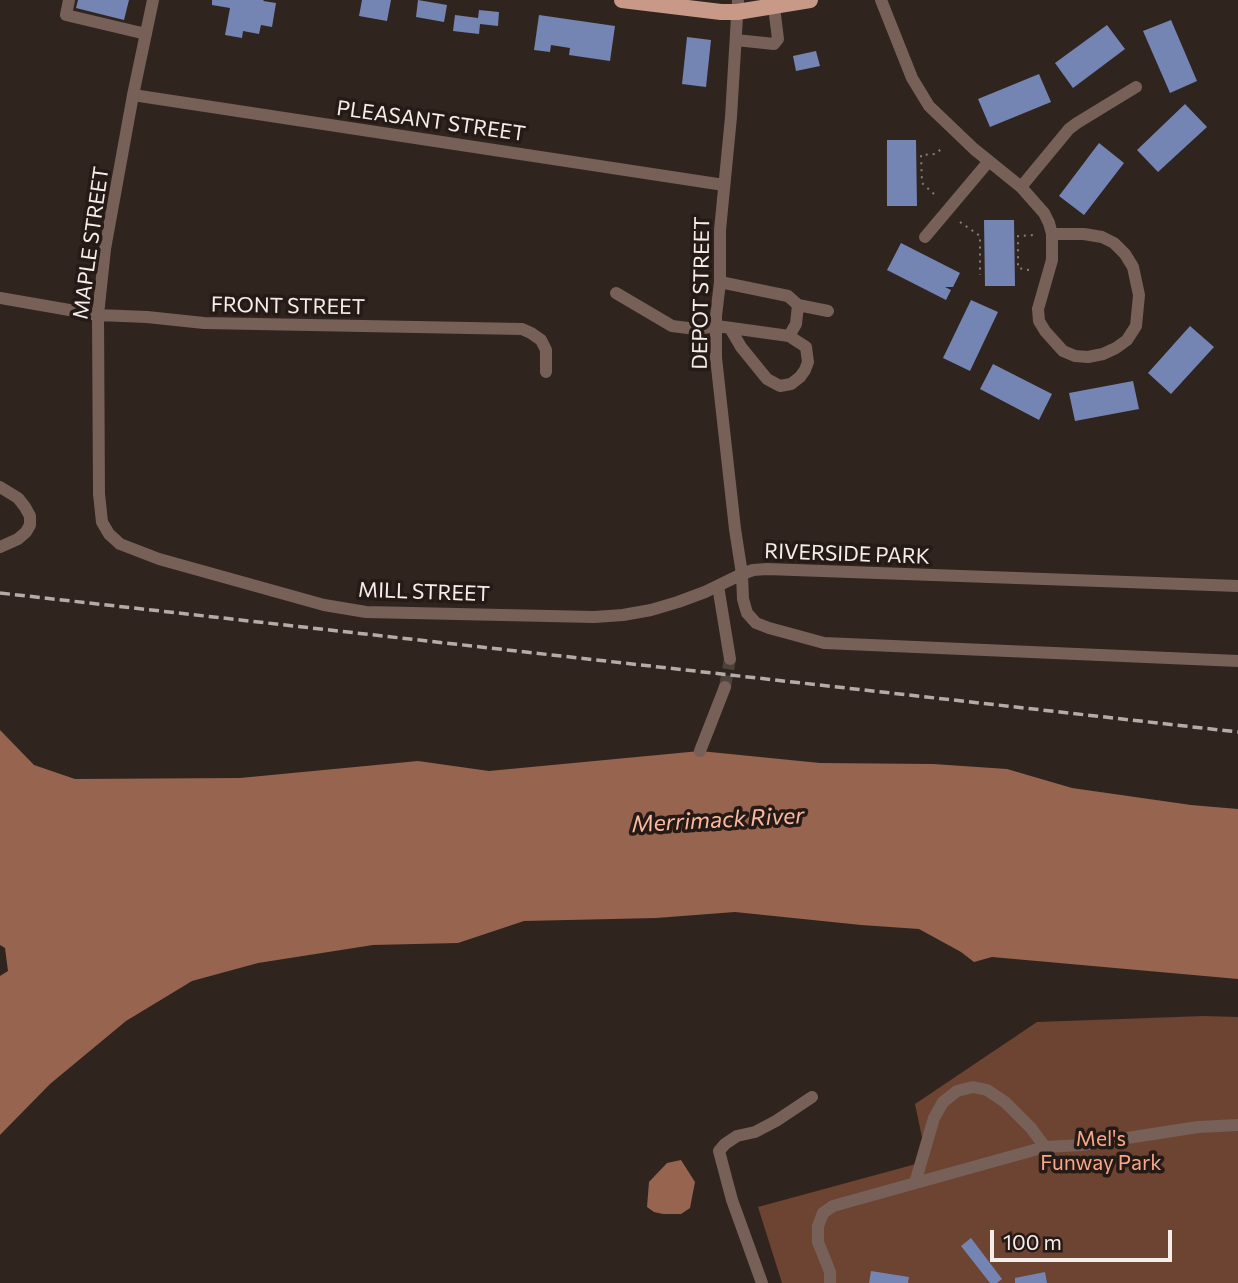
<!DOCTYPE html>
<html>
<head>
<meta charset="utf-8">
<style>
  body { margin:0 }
  #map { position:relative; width:1238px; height:1283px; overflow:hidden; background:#30241f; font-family:Commissioner,sans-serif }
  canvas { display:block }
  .scale { position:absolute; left:990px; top:1230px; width:182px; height:32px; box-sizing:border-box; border:4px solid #f5ede9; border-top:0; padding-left:9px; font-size:21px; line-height:24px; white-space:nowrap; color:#f5ede9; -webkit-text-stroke:5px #261a16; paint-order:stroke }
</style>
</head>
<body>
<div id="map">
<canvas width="1238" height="1283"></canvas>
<div class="scale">100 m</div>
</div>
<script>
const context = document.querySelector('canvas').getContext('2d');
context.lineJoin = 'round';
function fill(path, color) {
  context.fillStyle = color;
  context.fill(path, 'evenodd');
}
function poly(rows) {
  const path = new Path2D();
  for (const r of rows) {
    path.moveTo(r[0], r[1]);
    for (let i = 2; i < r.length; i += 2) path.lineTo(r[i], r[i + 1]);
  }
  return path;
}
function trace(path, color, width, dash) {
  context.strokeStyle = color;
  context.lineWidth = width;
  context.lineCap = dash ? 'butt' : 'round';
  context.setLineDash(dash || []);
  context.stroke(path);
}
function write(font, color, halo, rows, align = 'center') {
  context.font = font + ' Commissioner,sans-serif';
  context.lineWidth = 7;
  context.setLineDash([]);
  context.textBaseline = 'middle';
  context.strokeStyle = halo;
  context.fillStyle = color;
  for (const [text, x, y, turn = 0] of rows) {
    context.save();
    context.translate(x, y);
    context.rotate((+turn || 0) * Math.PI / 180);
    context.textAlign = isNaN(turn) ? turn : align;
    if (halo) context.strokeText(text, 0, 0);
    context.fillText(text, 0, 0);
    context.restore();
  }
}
fill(poly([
  [1204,1016,1238,1017,1238,1283,782,1283,758,1207,927,1161,915,1104,1037,1022]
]), '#6d4332');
fill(poly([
  [0,730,34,765,75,779,240,778,418,761,489,771,700,751,820,763,933,764,1007,769,1072,788,1191,805,1238,809,1238,979,992,957,974,962,961,952,919,929,861,925,735,912,656,918,524,921,458,943,373,945,258,963,192,981,126,1021,50,1084,0,1135,0,976,8,971,5,948,0,945],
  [681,1160,695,1182,690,1208,681,1214,663,1214,654,1212,647,1207,649,1182,667,1163]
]), '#97644f');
fill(poly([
  [78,0,129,0,124,20,76,8],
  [212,0,264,0,263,1,276,3,272,27,261,25,259,34,243,31,242,38,225,35,230,8,212,5],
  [362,0,391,0,387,21,359,16],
  [418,0,447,5,444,22,416,17],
  [479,10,499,12,498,26,480,24,479,34,453,31,455,15,478,18],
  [539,15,615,26,610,61,569,55,570,48,551,45,550,52,534,50],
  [1171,20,1197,81,1170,93,1143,31],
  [1107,25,1125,49,1073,88,1055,63],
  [687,37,711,40,706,87,682,84],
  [816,51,820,66,796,71,793,56],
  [1039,74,1051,102,990,127,978,99],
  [1185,104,1207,127,1158,172,1137,150],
  [887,140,916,140,917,206,887,206],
  [1099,143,1124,163,1084,215,1059,196],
  [984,220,1014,220,1015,286,985,286],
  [901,243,960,273,953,287,945,287,951,290,946,300,887,270],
  [971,300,998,312,970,371,943,358],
  [1190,326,1214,347,1171,394,1148,373],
  [993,364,1052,394,1039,420,980,389],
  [1133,381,1139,409,1075,421,1069,393],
  [971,1238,1002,1279,997,1283,990,1283,961,1246],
  [871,1271,909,1277,908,1283,869,1283],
  [1045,1272,1047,1283,1015,1283,1015,1278]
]), '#7485b4');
trace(poly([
  [725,687,730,659]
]), '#4e423d', 12, [12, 6]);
trace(poly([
  [934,194,922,183,921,155,935,154,944,147],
  [960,222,980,236,980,275],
  [1029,270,1018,268,1018,236,1034,235]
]), '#887e79', 2, [2, 5]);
trace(poly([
  [69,0,66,15,146,34],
  [153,0,133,95,105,249,98,315,99,494,102,522,109,534,120,544,159,559,324,605,366,612,594,617,623,615,651,610,678,602,705,592,742,574,735,529,716,358,716,316,720,282,720,230,731,117,738,0],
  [881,0,912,78,929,106,974,149,1021,187,1044,213,1049,223,1052,234,1052,260,1038,309,1039,321,1045,331,1063,351,1075,356,1088,357,1103,354,1116,348,1127,340,1136,326,1139,295,1133,267,1125,254,1114,243,1102,237,1084,234,1052,234],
  [736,40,774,44,778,39,774,7],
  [133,95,724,185],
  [1021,187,1069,129,1077,123,1136,87],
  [925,237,989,161],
  [616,293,672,326,696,329,717,326,789,336,796,324,798,305,788,296,720,282],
  [0,298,98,315,147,317,204,323,522,329,531,333,541,340,546,350,546,372],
  [798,305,828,311],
  [730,328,741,347,767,379,780,386,791,384,800,377,805,370,808,362,806,347,789,336],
  [0,487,18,498,25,507,30,516,30,525,26,532,18,539,0,547],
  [718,586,730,659],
  [1238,586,767,569,753,570,742,574,743,599,747,613,756,623,769,628,824,643,1238,661],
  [700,751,725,687],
  [915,1183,934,1118,943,1102,957,1091,973,1087,987,1090,1005,1102,1031,1128,1045,1147],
  [762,1283,732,1200,719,1151,725,1144,737,1136,755,1132,776,1121,812,1097],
  [830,1283,830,1272,818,1242,818,1226,823,1213,833,1206,1045,1147,1082,1145,1198,1127,1238,1125]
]), '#776057', 12);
trace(poly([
  [622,0,721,12,737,12,810,0]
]), '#c79986', 16);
trace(poly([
  [0,593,1238,732]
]), '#b5aca8', 3.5, [10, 5]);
write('21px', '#f5ede9', '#261a16', [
  ["PLEASANT STREET",431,121,8],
  ["MAPLE STREET",91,243,-82],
  ["DEPOT STREET",701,293,-89],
  ["FRONT STREET",288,306,1],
  ["RIVERSIDE PARK",847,554,2],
  ["MILL STREET",424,592,2]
]);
write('21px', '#f7a888', '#261a16', [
  ["Mel's",1101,1139],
  ["Funway Park",1101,1163]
]);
write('italic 23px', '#fabaa0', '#261a16', [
  ["Merrimack River",718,820,-3]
]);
</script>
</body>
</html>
